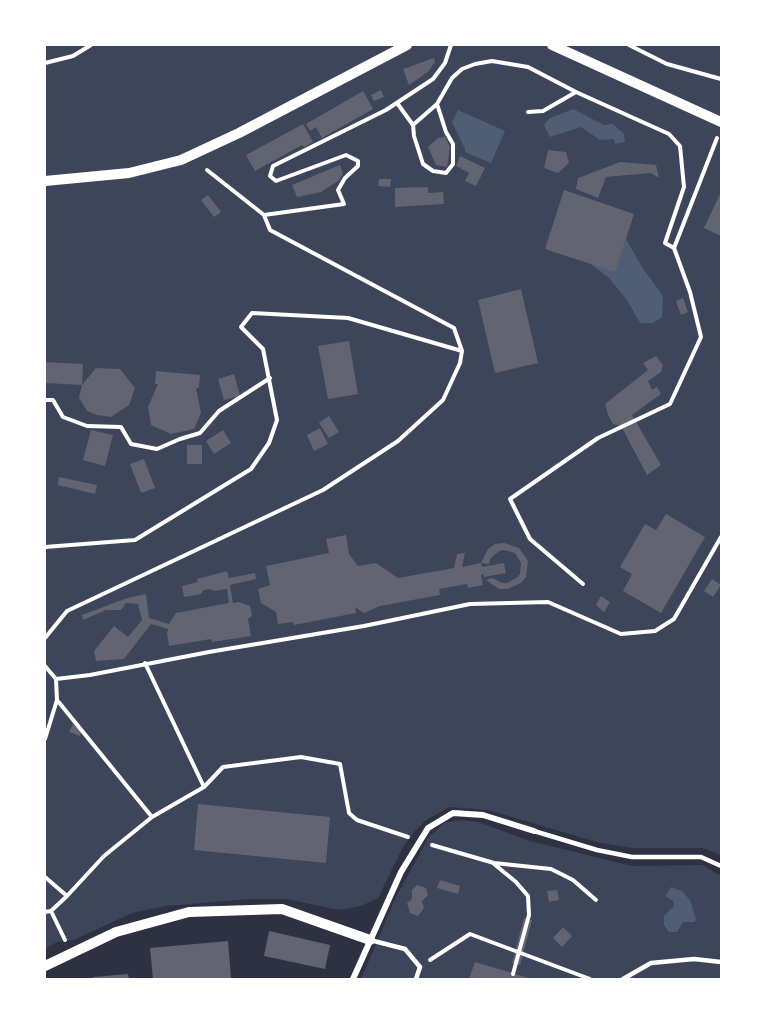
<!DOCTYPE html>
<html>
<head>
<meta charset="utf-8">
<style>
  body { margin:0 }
  #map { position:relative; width:766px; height:1024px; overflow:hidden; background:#2d3142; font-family:Helvetica,sans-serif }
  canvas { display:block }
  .frame { position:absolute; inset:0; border:46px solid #fff; pointer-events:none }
</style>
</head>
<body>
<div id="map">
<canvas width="766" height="1024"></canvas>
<div class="frame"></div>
</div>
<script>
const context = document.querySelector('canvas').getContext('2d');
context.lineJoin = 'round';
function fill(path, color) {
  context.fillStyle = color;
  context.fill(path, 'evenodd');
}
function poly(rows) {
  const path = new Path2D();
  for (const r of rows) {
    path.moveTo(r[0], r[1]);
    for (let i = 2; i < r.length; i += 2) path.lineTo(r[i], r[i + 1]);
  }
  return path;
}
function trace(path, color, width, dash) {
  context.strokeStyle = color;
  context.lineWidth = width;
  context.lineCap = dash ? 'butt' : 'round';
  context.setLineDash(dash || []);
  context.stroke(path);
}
fill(poly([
  [45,45,721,45,721,855,703,848,632,848,600,843,488,810,449,807,425,821,415,831,404,845,378,898,361,906,339,910,286,899,251,899,166,906,132,913,74,940,57,942,45,949],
  [460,820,478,822,530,841,632,866,703,865,717,874,721,874,721,979,361,979,394,901,428,838,444,823]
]), '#3c4559');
fill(poly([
  [573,109,604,125,613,124,624,134,625,142,615,144,614,139,600,140,581,127,550,137,544,125,550,118],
  [458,110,505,131,491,163,465,152,465,149,452,122],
  [619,227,642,267,663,296,662,317,653,323,640,323,627,300,609,278,588,262],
  [671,887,682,891,690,900,696,919,695,922,683,922,677,932,669,932,664,925,664,916,674,906,673,901,665,896]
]), '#4f5d75');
fill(poly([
  [434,58,435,62,428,72,409,85,403,69],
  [381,90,384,97,374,101,371,95],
  [363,91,373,109,322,138,316,127,310,131,306,124],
  [303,124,313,142,304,147,302,145,255,171,246,155],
  [445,137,450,147,447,167,436,165,428,147,438,138],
  [548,150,566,152,569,163,558,173,544,168],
  [460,156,485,168,476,186,465,181,469,173,456,166],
  [620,162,656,165,659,178,651,173,606,177,598,198,576,189,578,178],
  [340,165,343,174,338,181,321,192,297,197,292,185],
  [379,179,391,179,390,187,378,186],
  [428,187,428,193,443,192,444,204,395,207,395,188],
  [564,190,634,214,615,272,545,249],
  [721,192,721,236,704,228],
  [208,195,221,212,214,217,201,200],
  [521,289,538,363,495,373,478,300],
  [683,298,688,312,681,315,676,301],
  [349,341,358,394,328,399,318,346],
  [656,356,663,365,661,372,648,381,652,390,657,387,661,394,632,415,661,465,647,475,621,426,613,424,608,415,605,404,648,370,643,363],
  [45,362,83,364,82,385,96,368,120,369,135,388,129,405,111,417,97,415,87,411,79,398,82,385,45,383],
  [156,371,200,375,199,388,196,388,201,413,194,429,171,434,151,425,148,407,158,384,155,384],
  [234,374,240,396,224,400,218,379],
  [329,416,339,432,329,438,319,423],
  [320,428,328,444,314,451,307,435],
  [91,430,113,435,105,466,83,460],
  [223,430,231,443,214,454,206,441],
  [187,445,202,445,202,464,187,464],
  [144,459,155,488,141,493,130,464],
  [59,477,97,485,95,494,58,485],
  [666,514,705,537,661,613,623,591,632,574,620,567,645,524,656,530],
  [346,535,349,554,358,566,376,563,398,578,454,568,457,554,465,553,462,567,481,563,482,567,504,563,506,573,484,577,483,574,481,575,483,585,468,588,467,584,439,589,440,595,380,606,364,613,355,607,356,613,294,625,293,622,278,624,276,612,261,603,258,589,270,585,266,566,329,553,326,539],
  [504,543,519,548,528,561,526,577,521,583,507,589,499,589,486,580,492,578,502,583,507,583,516,578,520,574,521,563,515,553,504,550,499,551,490,559,489,564,481,563,488,549,495,544],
  [227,571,229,578,255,573,256,579,230,585,233,603,239,602,250,606,252,616,248,619,251,636,212,642,211,639,169,646,167,634,168,629,151,624,124,659,96,661,94,651,114,626,128,637,142,620,138,604,126,603,121,610,106,610,83,620,82,615,127,598,146,594,149,618,169,624,176,613,229,603,227,589,215,591,210,589,204,590,201,594,184,597,182,586,198,582,197,579],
  [712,579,721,585,713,597,704,591],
  [601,596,610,602,604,612,596,605],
  [73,724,83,728,80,736,69,732],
  [198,804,330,817,326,863,194,850],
  [440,880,460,886,458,894,437,888],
  [417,885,426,888,428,895,422,901,424,908,418,916,410,913,407,903,412,899,412,890],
  [557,890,559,900,549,902,547,891],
  [524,918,532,920,520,965,512,963],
  [563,927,572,936,562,947,553,938],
  [269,931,330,945,325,969,264,956],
  [228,941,231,979,153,979,150,948],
  [475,962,529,978,529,979,469,979],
  [128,974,129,979,93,979,93,977]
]), '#626471');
trace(poly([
  [629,45,667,64,721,79],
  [45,63,73,56,91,45],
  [397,103,413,125,414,136,423,164,433,171,446,173,453,164,453,144,446,132,437,104,452,78,462,69,475,64,492,61,528,67,576,92,669,134,680,146,684,187,665,243,674,248,690,292,701,337,670,404,598,438,510,499,530,539,583,584],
  [528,112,543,111,576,92],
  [413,125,437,104],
  [207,170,264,215],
  [674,248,717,138],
  [45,400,53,400,63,417,87,426,121,427,131,444,157,449,180,439,200,433,219,411,270,378],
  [45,547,135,540,251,469,269,443,277,420,263,349,241,327,252,313,348,318,462,351],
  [45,638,67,611,323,490,398,441,443,400,460,363,462,351,454,328,270,230,264,215,344,204,338,190,345,178,358,166,358,161,346,155,276,181,270,176,273,166,386,110,433,79,445,63,451,45],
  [145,663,204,787],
  [45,666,56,679,57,700,45,739],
  [56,679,90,675,209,652,364,626,470,604,548,602,621,634,655,631,674,619,721,537],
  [57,700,152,817],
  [432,845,494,863,551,869,573,880,596,900],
  [494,864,516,882,528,896,529,915,513,974],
  [45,877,67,896,104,856,152,817,204,787,223,767,301,757,340,764,349,813,357,820,408,837],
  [51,911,65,940],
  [45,912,51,911,67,896],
  [430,960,470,934,590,979]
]), '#fff', 4);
trace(poly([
  [534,831,597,850,632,857,701,857,721,866],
  [370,940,405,949,420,967,416,979],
  [623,979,651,963,694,959,721,962]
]), '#fff', 4.5);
trace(poly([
  [353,979,401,872,428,828,453,813,483,815,534,831]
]), '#fff', 6);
trace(poly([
  [552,45,721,122],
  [45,181,129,173,181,160,239,133,407,45],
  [45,966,116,932,189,912,282,909,370,940]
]), '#fff', 10);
</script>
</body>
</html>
